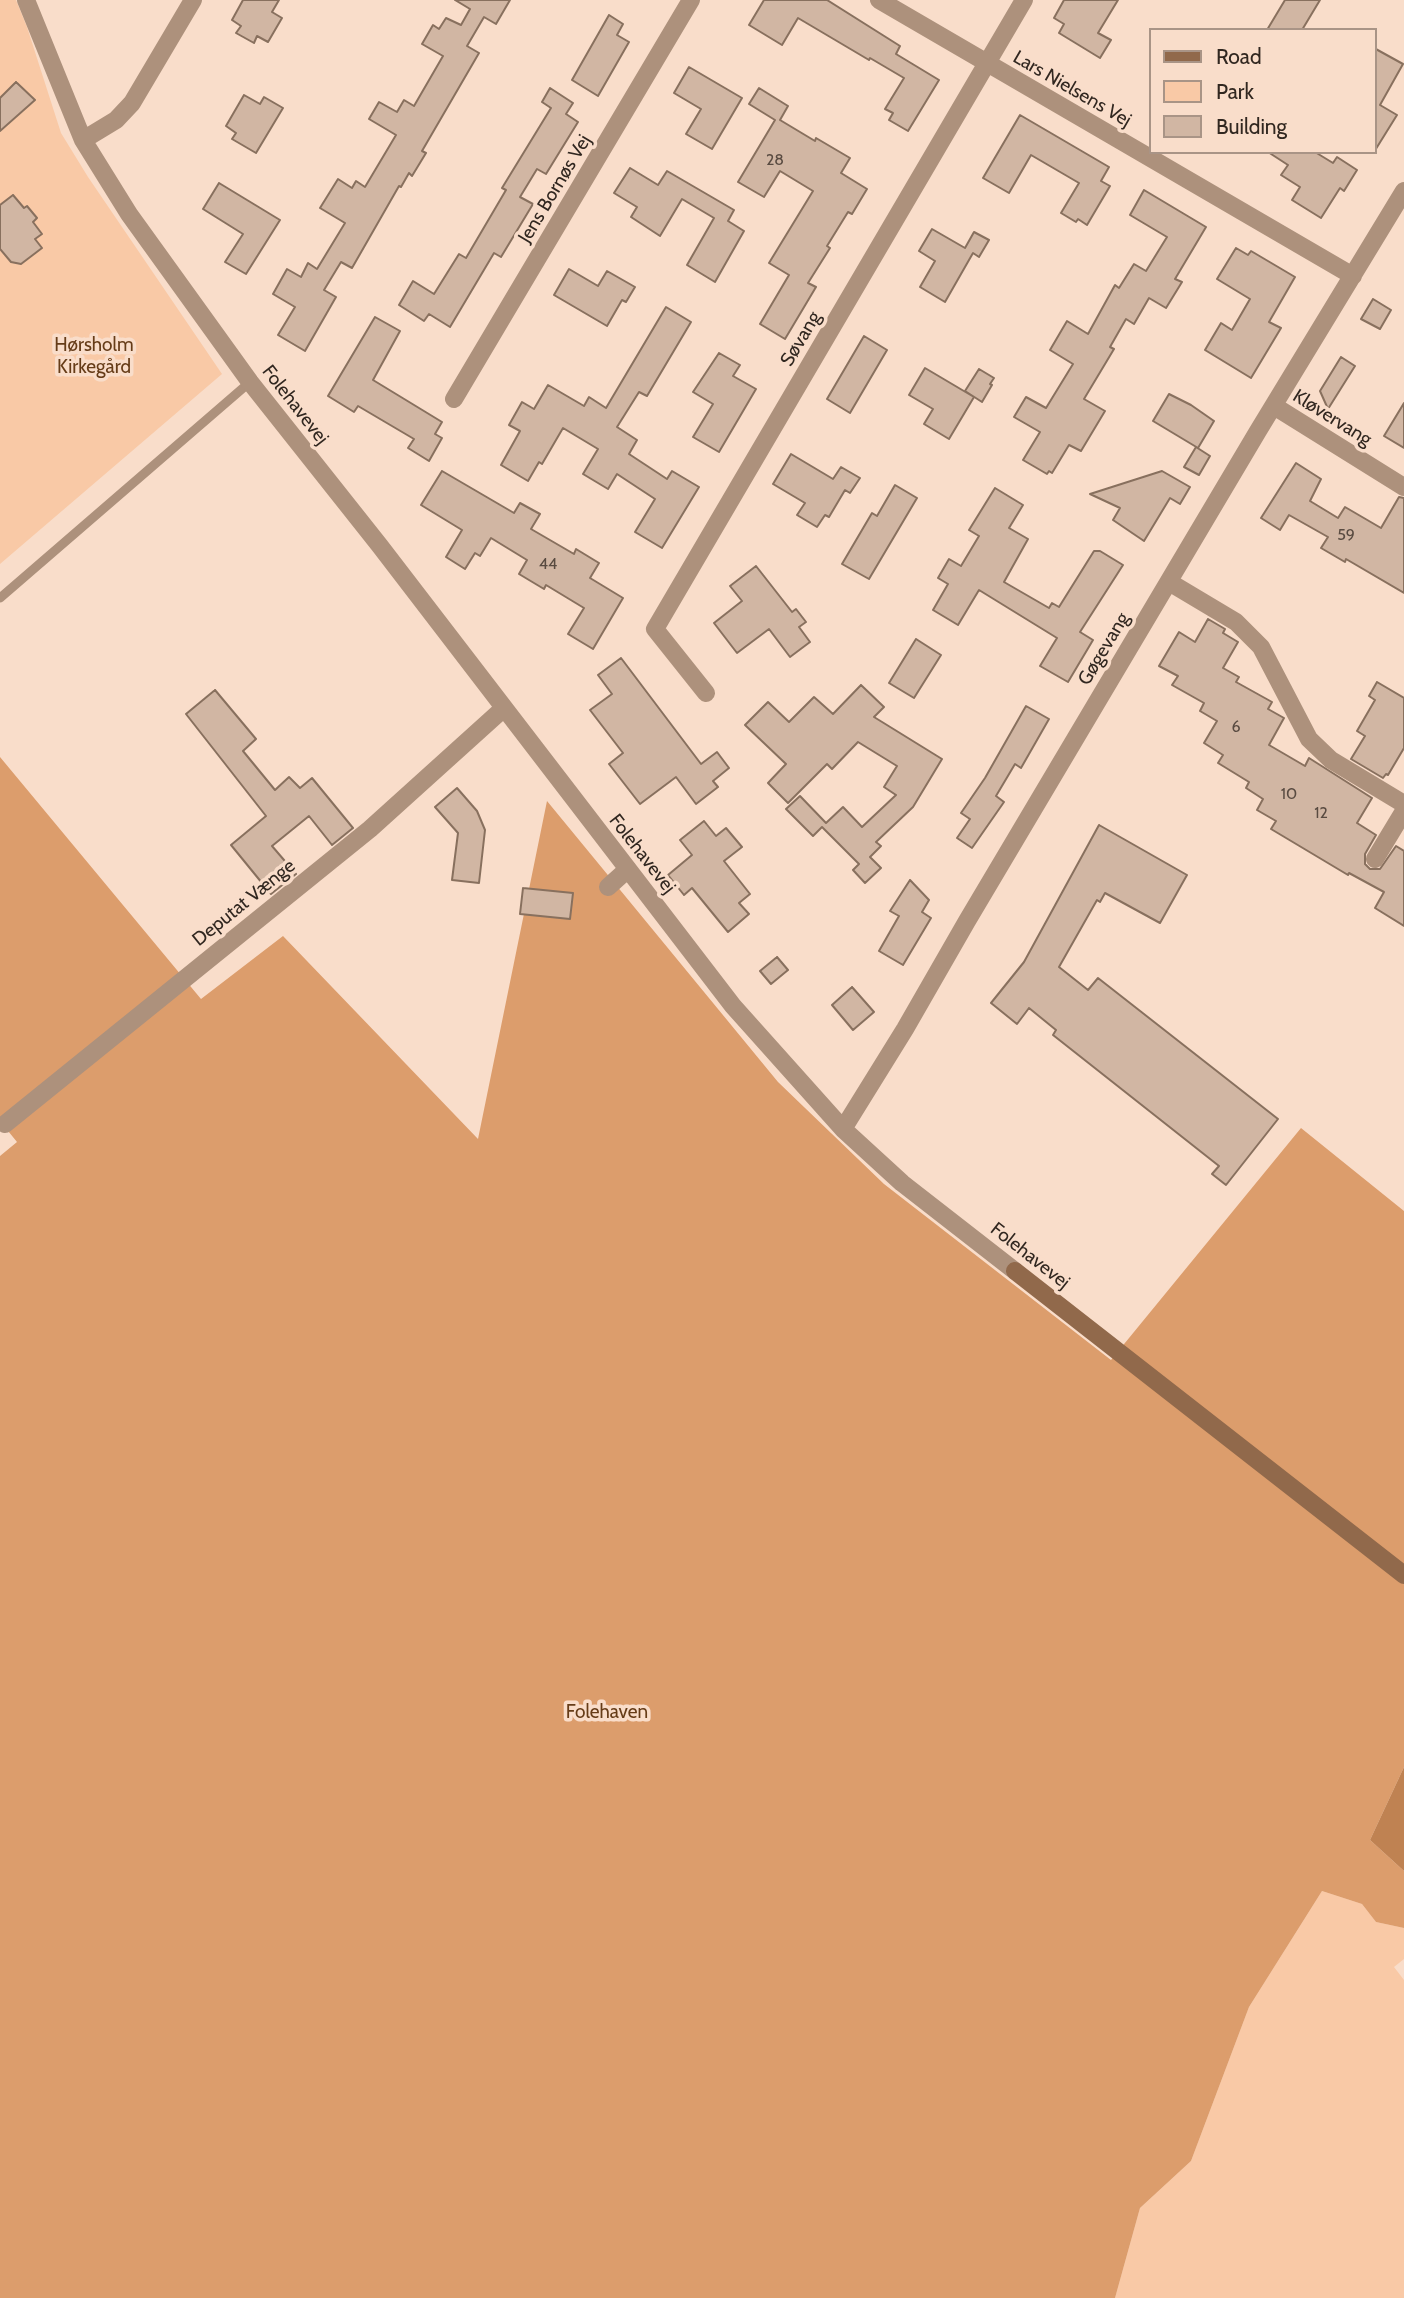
<!DOCTYPE html>
<html>
<head>
<meta charset="utf-8">
<style>
  body { margin:0 }
  #map { position:relative; width:1404px; height:2298px; overflow:hidden; background:#f9ddca; font-family:Cabin,sans-serif }
  canvas { display:block }
  .legend { position:absolute; left:1149px; top:28px; width:228px; height:126px; box-sizing:border-box; background:#f9ddca; border:2px solid #a99486; margin:0; padding:9px 12px; list-style:none; font-size:21px; color:#312720 }
  .legend li { display:flex; align-items:center; gap:14px; height:35px }
  .legend b { width:35px; border:2px solid #a99486 }
</style>
</head>
<body>
<div id="map">
<canvas width="1404" height="2298"></canvas>
<ul class="legend">
<li><b style="height:9px;background:#91694b"></b>Road</li>
<li><b style="height:19px;background:#f9c9a6"></b>Park</li>
<li><b style="height:19px;background:#d1b6a3"></b>Building</li>
</ul>
</div>
<script>
const context = document.querySelector('canvas').getContext('2d');
context.lineJoin = 'round';
function fill(path, color) {
  context.fillStyle = color;
  context.fill(path, 'evenodd');
}
function poly(rows) {
  const path = new Path2D();
  for (const r of rows) {
    path.moveTo(r[0], r[1]);
    for (let i = 2; i < r.length; i += 2) path.lineTo(r[i], r[i + 1]);
  }
  return path;
}
function trace(path, color, width, dash) {
  context.strokeStyle = color;
  context.lineWidth = width;
  context.lineCap = dash ? 'butt' : 'round';
  context.setLineDash(dash || []);
  context.stroke(path);
}
function write(font, color, halo, rows, align = 'center') {
  context.font = font + ' Cabin,sans-serif';
  context.lineWidth = 7;
  context.setLineDash([]);
  context.textBaseline = 'middle';
  context.strokeStyle = halo;
  context.fillStyle = color;
  for (const [text, x, y, turn = 0] of rows) {
    context.save();
    context.translate(x, y);
    context.rotate((+turn || 0) * Math.PI / 180);
    context.textAlign = isNaN(turn) ? turn : align;
    if (halo) context.strokeText(text, 0, 0);
    context.fillText(text, 0, 0);
    context.restore();
  }
}
fill(poly([
  [0,0,16,0,27,27,61,133,88,177,222,374,0,564],
  [1322,1891,1362,1904,1376,1922,1404,1928,1404,1959,1394,1967,1404,1980,1404,2298,1115,2298,1140,2208,1191,2161,1249,2007]
]), '#f9c9a6');
fill(poly([
  [0,757,201,999,283,936,478,1139,547,801,778,1082,884,1184,1111,1360,1301,1128,1404,1211,1404,1767,1370,1840,1404,1871,1404,1928,1376,1922,1362,1904,1322,1891,1249,2007,1191,2161,1140,2208,1115,2298,0,2298,0,1156,17,1142,0,1121]
]), '#dc9d6c');
fill(poly([
  [1404,1767,1404,1871,1370,1840]
]), '#bf8252');
const building = poly([
  [243,0,279,0,272,12,282,18,268,42,257,36,254,43,236,33,241,26,232,20,243,0],
  [455,0,510,0,496,24,484,17,467,46,479,53,422,151,426,153,412,176,409,173,401,187,399,186,352,268,341,262,324,290,336,297,305,351,278,335,295,307,273,294,287,269,301,277,308,263,317,269,345,223,320,208,338,179,352,188,356,181,365,187,396,135,369,119,379,102,397,112,404,100,414,106,443,56,422,44,433,25,439,29,446,18,461,25,470,9,455,0],
  [764,0,827,0,900,46,896,54,939,80,908,131,889,120,893,113,885,109,904,78,870,58,869,60,798,18,782,45,749,25,764,0],
  [1064,0,1118,0,1098,33,1111,40,1100,58,1059,33,1064,24,1054,18,1064,0],
  [1285,0,1320,0,1302,30,1267,30,1285,0],
  [609,15,623,24,617,35,629,42,598,96,572,80,609,15],
  [1374,48,1403,64,1380,105,1397,115,1374,152,1374,48],
  [689,67,742,98,712,149,686,134,701,109,674,93,689,67],
  [16,82,35,100,0,131,0,98,16,82],
  [550,88,573,103,566,114,578,122,546,174,537,169,520,197,533,204,501,257,494,253,450,327,429,314,424,321,399,305,413,281,434,294,459,254,466,258,506,190,502,188,551,108,542,102,550,88],
  [759,88,788,106,780,120,815,141,816,138,850,158,841,173,867,189,852,214,848,212,827,246,830,248,808,283,816,287,785,339,760,324,789,275,769,263,813,191,780,171,764,197,738,182,775,120,749,104,759,88],
  [244,95,260,104,264,97,283,108,256,153,232,139,236,133,226,126,244,95],
  [1020,115,1109,167,1101,181,1110,186,1087,225,1078,219,1076,222,1061,213,1079,183,1031,155,1009,193,983,178,1020,115],
  [1268,152,1315,152,1333,163,1337,157,1357,170,1344,191,1340,188,1321,218,1292,200,1300,187,1281,175,1288,165,1268,152],
  [630,168,658,185,667,171,734,210,728,221,744,231,715,282,687,265,714,218,682,199,660,236,631,217,637,207,614,193,630,168],
  [219,183,280,220,246,274,225,262,243,234,203,209,219,183],
  [1144,190,1206,227,1175,279,1182,282,1166,308,1149,298,1134,324,1126,319,1110,347,1114,349,1084,399,1105,411,1081,451,1069,445,1052,473,1049,471,1047,474,1023,460,1040,432,1014,417,1026,397,1046,408,1073,364,1050,350,1067,321,1088,334,1115,285,1119,288,1134,264,1146,271,1167,237,1130,215,1144,190],
  [13,195,24,208,27,206,37,218,33,222,42,234,35,239,42,248,21,264,11,262,0,249,0,205,13,195],
  [932,229,965,248,974,232,989,240,979,257,973,253,945,302,920,287,935,261,919,251,932,229],
  [1236,248,1248,255,1251,251,1295,277,1269,322,1281,328,1251,378,1205,350,1221,323,1232,330,1250,299,1217,279,1236,248],
  [569,269,598,286,607,271,635,287,626,302,622,300,607,326,554,295,569,269],
  [1373,299,1391,310,1380,329,1361,319,1373,299],
  [666,307,691,322,647,396,639,392,617,427,637,440,629,454,667,479,672,471,699,487,662,548,635,532,655,499,617,474,608,489,583,474,598,449,563,428,542,464,539,462,528,481,501,465,520,431,509,425,522,402,534,409,548,385,584,406,589,397,606,408,666,307],
  [375,317,400,331,373,380,442,422,435,434,442,438,429,461,408,448,414,439,358,406,354,412,328,396,375,317],
  [864,336,887,350,850,413,827,399,864,336],
  [719,353,740,365,733,376,756,389,719,452,693,437,713,404,693,392,719,353],
  [1341,357,1355,366,1328,409,1320,391,1341,357],
  [925,368,974,397,949,439,924,424,933,409,909,395,925,368],
  [979,369,994,378,990,384,992,385,982,402,965,391,979,369],
  [1169,394,1191,405,1214,421,1198,448,1153,421,1169,394],
  [1404,403,1404,448,1384,436,1404,403],
  [1196,447,1210,456,1199,475,1184,467,1196,447],
  [791,454,833,479,841,467,860,478,850,493,845,490,829,517,825,515,817,527,797,515,805,503,773,484,791,454],
  [1296,463,1321,479,1310,501,1338,518,1345,507,1381,528,1399,497,1404,498,1404,593,1346,559,1345,562,1321,548,1328,537,1289,515,1280,530,1261,518,1296,463],
  [442,471,514,513,520,503,540,514,531,529,574,554,576,549,599,563,590,578,623,598,593,649,568,634,584,608,546,585,544,589,519,574,527,560,491,538,480,556,475,553,465,569,446,557,462,530,421,505,442,471],
  [1162,471,1190,487,1180,504,1170,498,1144,541,1113,520,1120,508,1090,494,1162,471],
  [895,485,917,498,869,579,842,564,872,513,877,516,895,485],
  [995,488,1023,505,1009,528,1028,539,1004,582,1049,608,1052,603,1059,607,1094,551,1100,551,1123,565,1080,632,1093,640,1068,682,1040,666,1057,638,979,590,958,625,933,610,948,584,938,578,949,559,961,566,979,536,969,530,995,488],
  [756,566,792,612,796,609,806,622,799,627,810,642,790,657,769,629,737,653,714,623,742,601,730,586,756,566],
  [1208,619,1225,629,1223,633,1238,642,1223,668,1239,677,1236,682,1272,702,1268,709,1284,718,1269,745,1305,766,1309,758,1372,798,1357,823,1376,835,1365,854,1365,864,1370,869,1380,869,1396,846,1404,851,1404,926,1375,908,1384,892,1349,873,1348,875,1271,829,1276,821,1257,810,1263,799,1246,788,1249,782,1218,763,1223,755,1204,743,1217,721,1200,711,1204,703,1172,685,1178,676,1159,666,1179,632,1195,642,1208,619],
  [916,639,941,655,914,698,889,683,916,639],
  [621,658,701,764,717,752,729,768,713,781,718,787,696,804,676,777,640,804,609,764,623,753,590,710,612,694,598,675,621,658],
  [1377,682,1404,698,1404,748,1388,775,1386,774,1383,778,1351,759,1365,736,1357,731,1375,700,1369,696,1377,682],
  [861,685,884,707,874,717,942,759,913,807,876,842,881,846,870,857,881,868,865,883,853,870,859,864,822,827,813,836,786,809,800,796,826,823,843,807,862,827,896,795,884,787,897,766,858,742,832,769,827,764,788,803,768,783,786,764,745,725,768,702,789,722,814,697,833,714,861,685],
  [215,690,256,739,243,751,275,790,289,777,300,788,312,778,353,828,332,845,309,816,272,846,296,874,271,894,231,845,266,816,186,714,215,690],
  [1026,706,1049,719,1021,768,1015,764,996,796,1004,802,972,848,957,838,970,819,961,813,985,778,1026,706],
  [457,788,477,811,485,830,479,883,452,880,458,833,435,807,457,788],
  [704,821,716,836,726,828,742,847,724,861,750,894,739,903,749,914,728,932,692,888,684,895,668,875,692,855,680,840,704,821],
  [1099,825,1187,875,1160,923,1105,893,1100,902,1097,900,1059,967,1088,990,1098,978,1278,1119,1226,1185,1212,1174,1219,1166,1053,1035,1056,1030,1029,1008,1017,1024,991,1003,1024,962,1099,825],
  [910,880,929,900,922,912,931,918,903,965,879,951,899,916,890,911,910,880],
  [523,888,573,893,570,919,520,914,523,888],
  [777,957,788,970,771,984,760,971,777,957],
  [852,987,874,1012,853,1030,832,1005,852,987]
]);
fill(building, '#d1b6a3');
trace(building, '#88705e', 2);
trace(poly([
  [0,598,250,382]
]), '#ad917c', 9);
trace(poly([
  [26,0,83,140,129,214,250,382,380,546,733,1006,843,1129,902,1183,1015,1271],
  [879,0,1353,276],
  [83,140,116,120,132,103,193,0],
  [454,399,691,0],
  [1274,406,1404,487],
  [1169,582,1236,622,1261,647,1309,739,1331,760,1404,804],
  [706,693,655,629,1024,0],
  [1375,859,1404,811],
  [608,887,628,869],
  [5,1124,370,829,504,708],
  [843,1129,905,1029,967,921,1258,431,1404,191]
]), '#ad917c', 18);
trace(poly([
  [1015,1271,1404,1575]
]), '#91694b', 18);
write('16px', '#594b41', null, [
  ["28",775,160],
  ["59",1346,535],
  ["44",548,564],
  ["6",1236,727],
  ["10",1289,794],
  ["12",1321,813]
]);
write('19px', '#312720', '#f9ddca', [
  ["Lars Nielsens Vej",1072,89,30],
  ["Jens Bornøs Vej",555,189,-59],
  ["Søvang",801,339,-59],
  ["Folehavevej",295,405,52],
  ["Kløvervang",1332,418,32],
  ["Gøgevang",1104,649,-59],
  ["Folehavevej",642,854,52],
  ["Deputat Vænge",244,903,-39],
  ["Folehavevej",1030,1256,38]
]);
write('19px', '#663c18', '#f9ddca', [
  ["Hørsholm",94,345],
  ["Kirkegård",94,367],
  ["Folehaven",607,1712]
]);
</script>
</body>
</html>
